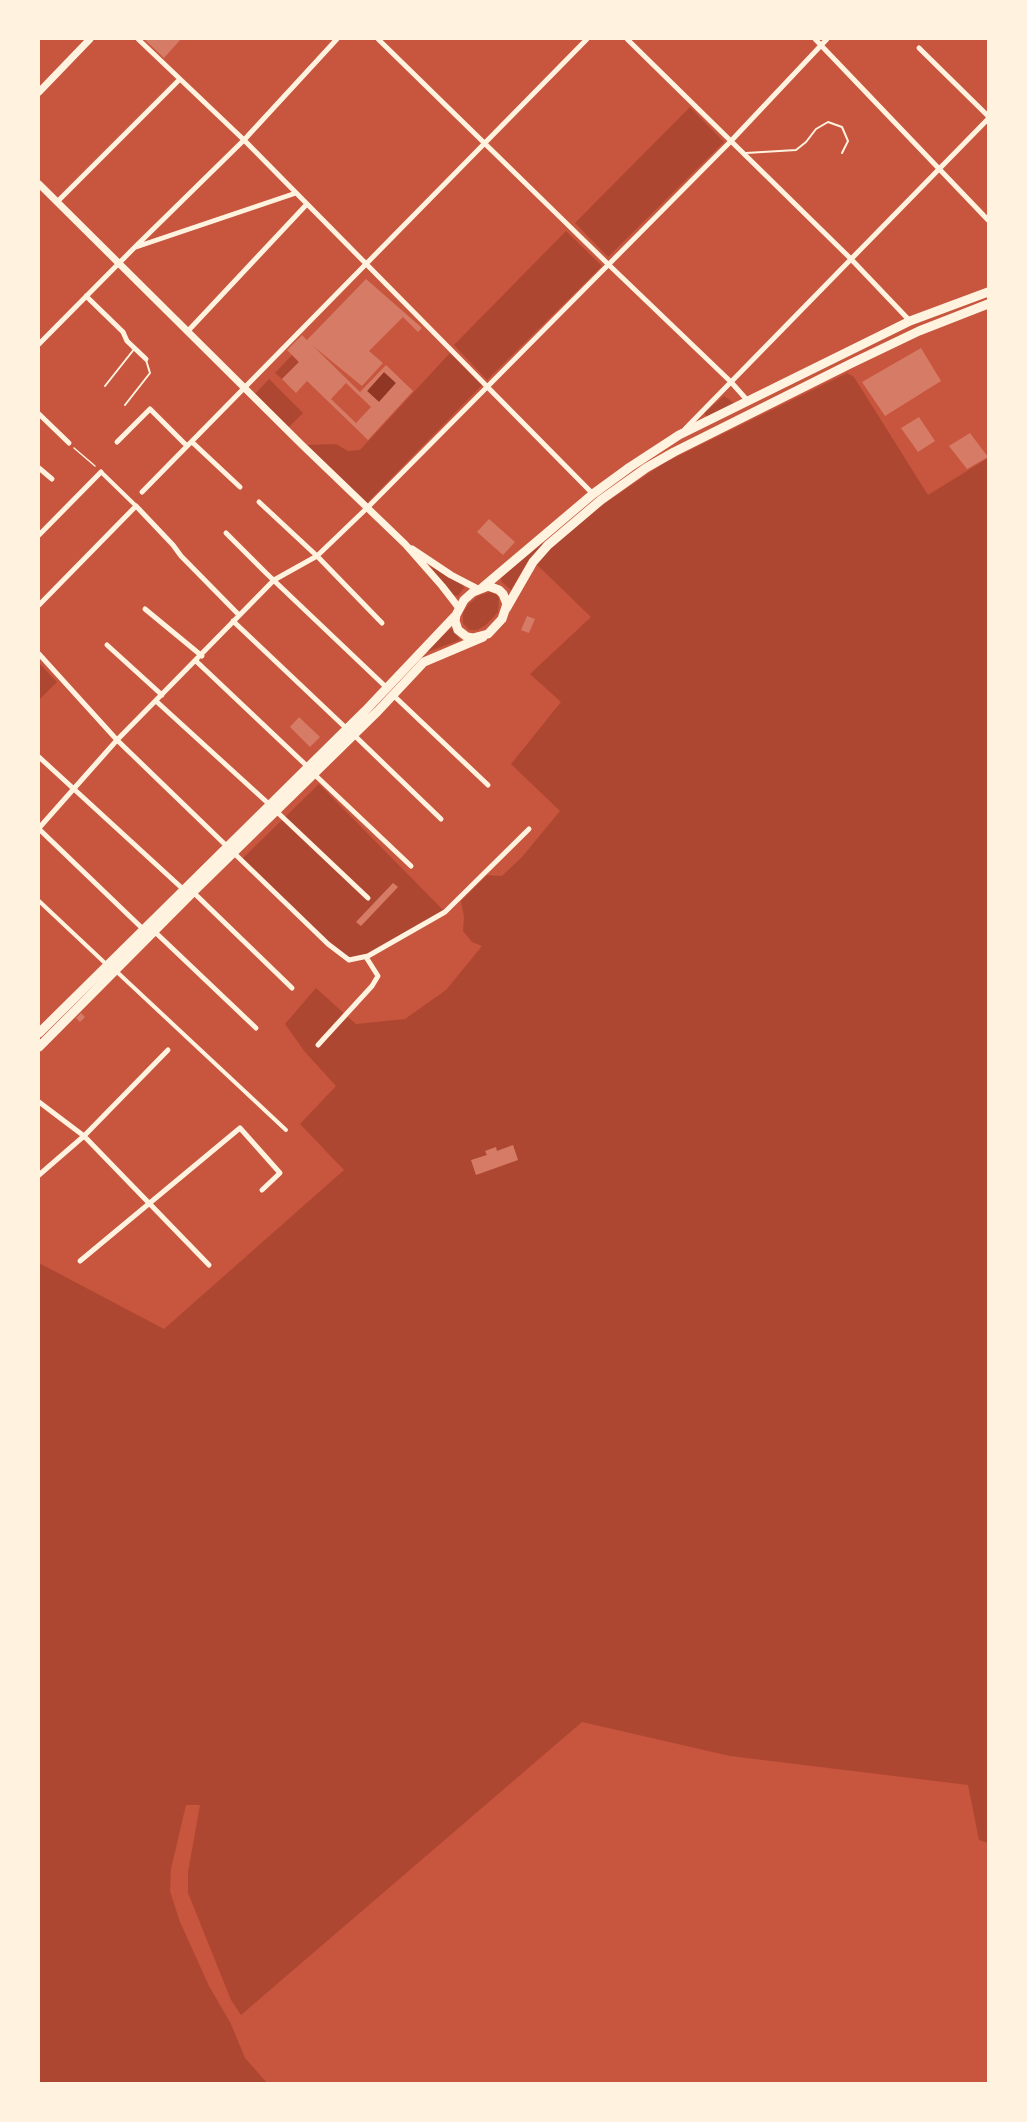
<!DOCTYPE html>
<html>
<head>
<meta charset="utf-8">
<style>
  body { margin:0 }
  #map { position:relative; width:1027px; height:2122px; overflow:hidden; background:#c8553d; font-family:"IBM Plex Serif",serif }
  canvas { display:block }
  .frame { position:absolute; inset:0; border:40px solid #fff3e0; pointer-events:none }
</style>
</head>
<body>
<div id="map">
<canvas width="1027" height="2122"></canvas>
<div class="frame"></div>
</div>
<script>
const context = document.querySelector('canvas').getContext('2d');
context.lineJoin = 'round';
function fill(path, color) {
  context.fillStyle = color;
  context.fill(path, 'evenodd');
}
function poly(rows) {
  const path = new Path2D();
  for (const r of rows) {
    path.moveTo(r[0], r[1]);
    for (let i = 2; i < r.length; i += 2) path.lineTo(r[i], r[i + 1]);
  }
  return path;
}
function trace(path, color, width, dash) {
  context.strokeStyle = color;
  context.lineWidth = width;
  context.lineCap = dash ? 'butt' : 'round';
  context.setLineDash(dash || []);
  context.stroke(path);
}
fill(poly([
  [690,107,724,142,608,257,575,223],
  [566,231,602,266,487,380,454,345],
  [450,353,482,385,367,503,307,445,336,444,348,451,360,450],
  [292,355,299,362,282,379,275,373],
  [847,373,854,377,928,495,988,458,988,1843,979,1840,968,1785,730,1756,582,1722,241,2015,231,2000,188,1893,188,1872,200,1805,186,1805,171,1869,170,1891,180,1922,209,1986,231,2024,245,2058,267,2083,39,2083,39,1263,164,1329,344,1170,300,1124,336,1086,305,1052,285,1024,316,988,356,1024,405,1019,446,990,482,946,472,942,463,931,464,917,461,901,487,875,502,876,522,857,560,811,511,764,561,702,530,674,591,617,530,558,511,590,502,582,501,578,542,542,542,546,664,463],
  [269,379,303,413,289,427,255,394],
  [724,396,735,404,707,417,704,413],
  [429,565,463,585,464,588,458,596,454,595],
  [490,592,496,594,499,598,498,612,486,625,477,630,469,630,463,623,463,613,468,605,478,596],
  [450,629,453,629,460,640,424,653],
  [39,663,57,682,39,700],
  [319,784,445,912,359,959,340,955,241,860]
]), '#ae4732');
fill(poly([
  [384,372,396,383,379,402,367,391]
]), '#8f3625');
fill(poly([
  [144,39,181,39,164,58],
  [366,279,422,328,418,332,403,317,369,351,383,363,362,386,313,346,360,392,386,365,413,391,368,440,307,381,296,393,282,379,299,362,287,350,302,335,307,340],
  [384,372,396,383,379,402,367,391],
  [346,383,371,407,356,423,331,399],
  [921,348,941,381,885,416,862,382],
  [919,417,935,441,918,452,901,428],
  [970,433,988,457,967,469,949,446],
  [489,519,515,542,503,555,477,532],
  [527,616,535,619,529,633,521,630],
  [299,717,320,737,310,747,290,727],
  [393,883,398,887,361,926,356,922],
  [81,1013,85,1017,80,1022,76,1018],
  [513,1145,518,1160,476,1175,471,1160,487,1155,485,1151,496,1147,497,1151]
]), '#d67c66');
trace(poly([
  [74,448,95,466]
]), '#fff3e0', 1.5);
trace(poly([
  [746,153,796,150,806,142,816,129,828,122,842,127,848,141,842,153],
  [105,386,135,348],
  [125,405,150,373,146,360]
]), '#fff3e0', 2);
trace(poly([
  [101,472,136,506],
  [39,901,106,964],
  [116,971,286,1130]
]), '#fff3e0', 4);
trace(poly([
  [138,39,244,140,593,494],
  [378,39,609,265,731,382,747,400],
  [627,39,850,258,910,321],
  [815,39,988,220],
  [919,48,988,116],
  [57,202,179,80],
  [136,247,296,193],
  [86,296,123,332,127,341,146,359],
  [187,332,307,204],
  [39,344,135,247,244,140,337,39],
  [39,414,69,443],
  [685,429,988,119],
  [117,442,150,409,187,446],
  [192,442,240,487],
  [39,468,52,479],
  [142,492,587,39],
  [259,502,317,556,382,623],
  [226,533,266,573,387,688],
  [39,535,101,472],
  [39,605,136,506,173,545,181,556,239,615],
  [145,609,202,656],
  [233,621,347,729],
  [107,645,162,695],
  [39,654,117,740,328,944,349,960,368,956,445,912,529,829],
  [196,661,308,767],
  [393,695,488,785],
  [156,701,270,805],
  [354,735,441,819],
  [39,757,184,890],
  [314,774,411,866],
  [276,811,368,898],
  [39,828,117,740,274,580,317,556,367,508,731,141,827,39],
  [39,829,144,930],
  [193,892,292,988],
  [154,931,256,1028],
  [318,1045,372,986,378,976,366,957],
  [39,1102,84,1136,209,1265],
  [39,1175,84,1136,168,1050],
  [80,1261,240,1128,280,1173,262,1190]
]), '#fff3e0', 5);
trace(poly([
  [39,92,90,39],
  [39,184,302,445,405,544,442,586,459,608],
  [412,549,451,575,478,589]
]), '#fff3e0', 7);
trace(poly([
  [488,586,499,590,503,594,507,604,502,619,488,634,473,638,467,637,458,630,455,621,456,615,464,600,473,592,488,586],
  [483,587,593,494,630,467,679,435,910,321,988,292],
  [506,609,533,562,548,545,601,500,646,468,674,452,850,364,919,331,988,304],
  [39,1033,365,711,456,615],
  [39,1047,193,892,378,711,424,662,483,637]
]), '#fff3e0', 9);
</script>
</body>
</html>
